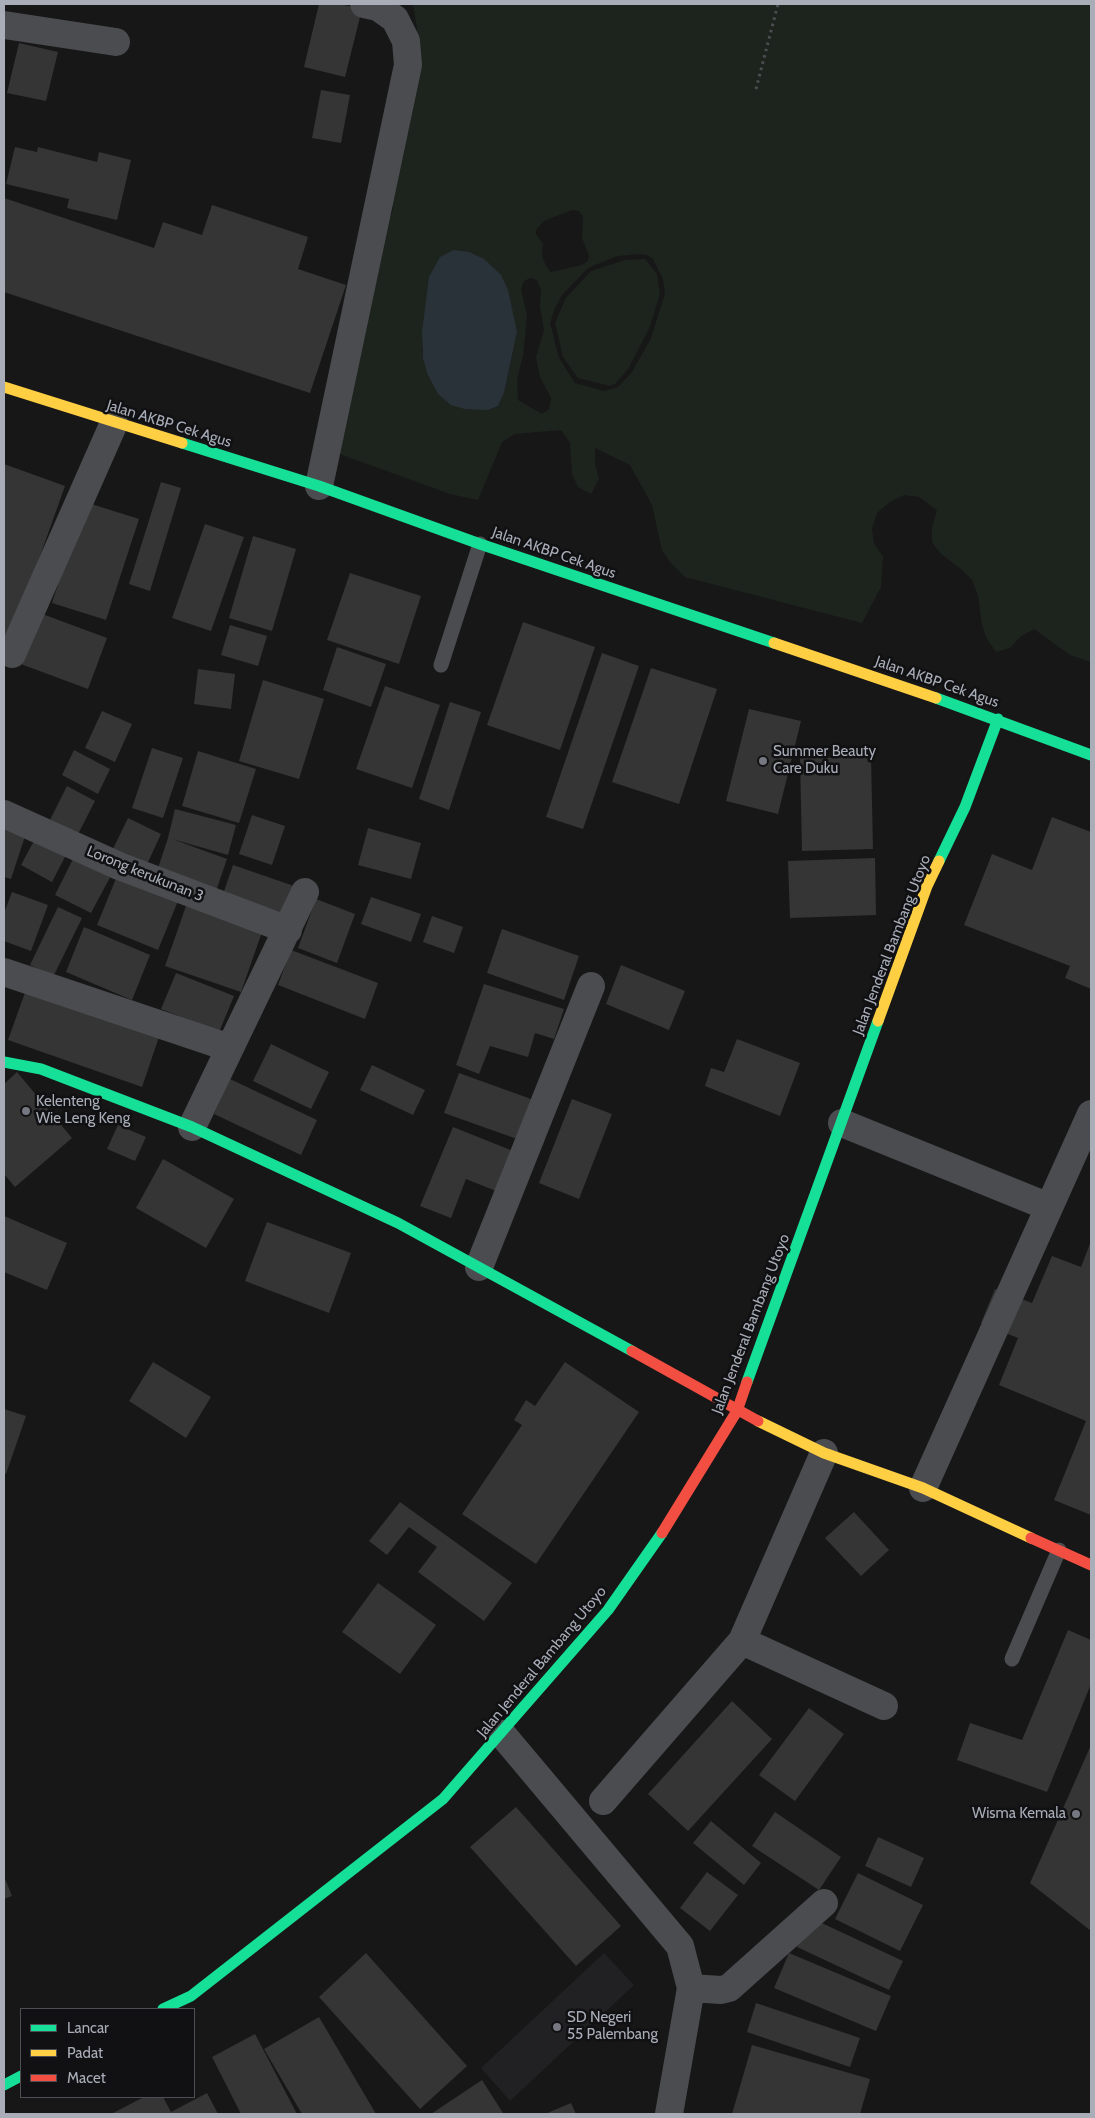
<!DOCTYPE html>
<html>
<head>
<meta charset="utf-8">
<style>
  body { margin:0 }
  #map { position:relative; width:1095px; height:2118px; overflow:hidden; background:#171717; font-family:Cabin,sans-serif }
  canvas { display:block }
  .frame { position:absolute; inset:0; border:5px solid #a8adb8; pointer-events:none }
  .legend { position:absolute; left:20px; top:2008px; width:175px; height:90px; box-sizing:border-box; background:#111113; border:1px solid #4d4f55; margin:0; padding:6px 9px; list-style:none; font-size:15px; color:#a8adb8 }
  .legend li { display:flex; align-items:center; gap:10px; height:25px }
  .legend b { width:25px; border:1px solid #4d4f55 }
</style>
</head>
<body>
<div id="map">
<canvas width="1095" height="2118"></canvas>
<div class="frame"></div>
<ul class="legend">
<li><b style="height:6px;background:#16e098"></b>Lancar</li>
<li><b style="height:6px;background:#ffcf43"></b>Padat</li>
<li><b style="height:6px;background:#f24e42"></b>Macet</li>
</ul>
</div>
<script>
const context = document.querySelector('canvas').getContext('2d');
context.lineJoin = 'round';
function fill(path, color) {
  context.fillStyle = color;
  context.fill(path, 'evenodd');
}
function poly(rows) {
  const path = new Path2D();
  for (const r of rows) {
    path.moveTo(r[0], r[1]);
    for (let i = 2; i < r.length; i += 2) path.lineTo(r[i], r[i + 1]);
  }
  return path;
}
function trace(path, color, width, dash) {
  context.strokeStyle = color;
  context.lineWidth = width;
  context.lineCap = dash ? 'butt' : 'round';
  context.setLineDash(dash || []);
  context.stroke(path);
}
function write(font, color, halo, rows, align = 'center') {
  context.font = font + ' Cabin,sans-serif';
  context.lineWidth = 5;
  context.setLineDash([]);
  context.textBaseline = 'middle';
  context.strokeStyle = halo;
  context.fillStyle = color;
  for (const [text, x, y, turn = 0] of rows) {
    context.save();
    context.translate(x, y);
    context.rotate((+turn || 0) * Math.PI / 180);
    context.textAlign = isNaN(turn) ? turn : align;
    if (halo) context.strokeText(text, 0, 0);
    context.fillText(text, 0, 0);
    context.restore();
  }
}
fill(poly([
  [604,1953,634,1985,510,2101,481,2068]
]), '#212123');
fill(poly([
  [413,4,1091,4,1091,662,1070,655,1034,629,1021,636,1010,648,996,652,987,639,982,625,978,595,972,580,961,569,941,554,932,542,932,528,937,510,919,497,904,495,890,502,877,513,872,529,874,544,883,556,881,587,862,623,685,577,670,562,662,550,652,505,630,465,595,448,595,464,599,479,591,494,578,487,572,474,570,443,561,430,515,434,502,442,478,500,450,494,334,452,382,238,393,209,391,195,417,44,417,28],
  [572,210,579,211,583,217,582,238,589,256,588,261,582,265,551,272,546,266,542,256,543,244,536,234,536,230,544,221],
  [640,254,647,255,653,259,663,279,665,294,651,338,632,372,618,387,604,391,575,383,559,358,550,323,555,308,562,295,588,268,617,256],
  [440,257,517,333,504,393,498,406,488,410,427,373,422,350,428,285],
  [530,278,537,280,541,290,540,306,544,330,536,357,540,377,551,398,549,409,542,414,518,400,517,379,523,356,527,315,521,289,524,281],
  [645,259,657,274,660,294,649,329,628,369,615,384,610,386,578,378,563,357,555,323,566,298,591,271,625,260]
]), '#1d241e');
fill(poly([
  [454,250,469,252,484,259,501,275,508,290,517,332,504,393,498,406,488,410,465,409,451,405,438,394,427,373,423,358,422,332,429,277,440,257]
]), '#2a3239');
fill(poly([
  [319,4,340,4,362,9,345,77,304,67],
  [19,43,58,52,46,101,7,93],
  [321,90,350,95,341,143,312,138],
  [15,147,37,152,38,147,97,162,99,152,131,160,117,220,67,208,69,199,6,184],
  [4,198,154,248,163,222,202,235,212,205,308,237,298,269,346,285,310,393,4,292],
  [4,464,65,486,4,657],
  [161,482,181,488,150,591,129,584],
  [85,502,139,519,106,620,52,603],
  [205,524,244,537,211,631,172,618],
  [253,536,296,549,272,631,229,618],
  [350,573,421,596,399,664,327,640],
  [37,612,107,638,88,689,18,663],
  [523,622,595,647,560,750,487,725],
  [230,625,267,636,258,666,221,655],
  [337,647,386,664,371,707,323,690],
  [602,653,639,666,583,829,546,817],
  [651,668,717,689,679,804,612,782],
  [198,669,235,674,231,709,194,704],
  [263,680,324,699,299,779,239,761],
  [385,686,440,705,412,788,356,769],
  [450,702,481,712,449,810,419,799],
  [749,709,801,721,778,814,726,801],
  [102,711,132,724,115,762,85,748],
  [152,748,183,758,163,818,132,808],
  [74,750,110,769,98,794,62,775],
  [198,751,256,769,239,823,182,806],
  [871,757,873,849,802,851,800,758],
  [67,786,95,801,76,838,48,824],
  [175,809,236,825,228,855,172,839,227,859,214,897,155,877,168,838],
  [252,815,285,826,272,865,239,854],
  [1052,817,1091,832,1091,989,1065,978,1070,966,964,925,992,854,1032,870],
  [128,818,161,834,143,873,109,857],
  [4,823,27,830,11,879,4,877],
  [368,828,421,843,411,879,358,865],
  [36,837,67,853,52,882,21,865],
  [78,849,115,868,91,913,55,895],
  [875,858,876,915,790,918,788,861],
  [233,865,294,886,283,921,221,900],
  [117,876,178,901,158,950,97,925],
  [12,892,48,905,31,951,4,941,4,913],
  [371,897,421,914,411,942,361,924],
  [316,899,355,914,337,963,298,948],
  [186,906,262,932,241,992,165,966],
  [58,907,82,918,53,977,30,965],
  [432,916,463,927,454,953,423,942],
  [84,927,150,955,132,1000,66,972],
  [502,929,579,956,564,1000,487,973],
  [291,950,378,983,365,1019,278,985],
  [621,965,685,991,669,1030,606,1004],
  [176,973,234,996,219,1032,161,1009],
  [484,984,564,1009,554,1039,535,1033,528,1057,490,1046,479,1074,456,1065],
  [27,987,160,1034,142,1087,8,1040],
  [737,1039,800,1063,780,1116,705,1086,711,1068,724,1072],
  [271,1044,329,1072,311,1109,253,1081],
  [372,1065,425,1090,413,1115,360,1090],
  [17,1072,72,1138,15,1187,4,1174,4,1084],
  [459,1073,531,1099,517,1139,444,1113],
  [230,1079,317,1120,301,1155,214,1114],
  [572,1099,612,1114,579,1199,539,1183],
  [118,1125,146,1137,135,1161,107,1149],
  [453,1127,513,1151,496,1191,466,1179,451,1218,420,1206],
  [163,1159,234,1199,206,1248,136,1208],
  [4,1216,67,1243,47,1290,4,1272],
  [267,1222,351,1253,329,1313,245,1281],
  [1091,1241,1091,1515,1054,1500,1086,1421,999,1385,1018,1338,981,1323,995,1289,1032,1303,1052,1256,1081,1267],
  [153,1362,211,1397,186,1438,129,1401],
  [565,1362,639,1412,536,1564,462,1514,522,1425,514,1420,526,1400,535,1406],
  [4,1409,26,1416,6,1474,4,1473],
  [400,1502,512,1583,484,1621,418,1572,437,1547,409,1527,387,1555,369,1541],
  [854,1512,889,1550,861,1576,825,1538],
  [378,1583,436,1625,400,1674,342,1632],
  [1068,1630,1091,1640,1091,1684,1047,1792,957,1760,970,1723,1022,1740],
  [732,1701,772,1739,688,1831,648,1794],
  [809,1708,844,1734,795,1801,759,1775],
  [1091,1745,1091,1931,1030,1883],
  [516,1807,621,1926,576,1966,470,1847],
  [775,1812,841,1857,819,1890,752,1846],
  [711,1821,761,1863,744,1885,693,1843],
  [878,1837,924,1858,911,1887,865,1866],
  [707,1872,738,1895,710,1931,680,1908],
  [858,1873,923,1905,900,1951,835,1919],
  [4,1876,12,1896,4,1899],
  [811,1918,903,1961,889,1990,797,1947],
  [366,1953,467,2066,420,2109,319,1997],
  [789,1953,891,1996,876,2031,774,1988],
  [756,2003,860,2038,850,2067,747,2032],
  [319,2017,376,2114,302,2114,264,2049],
  [255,2034,297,2114,241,2114,212,2057],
  [752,2045,870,2079,860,2114,732,2114],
  [482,2080,503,2113,501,2114,431,2114],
  [207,2093,218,2114,111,2114,144,2097,163,2097,171,2112],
  [571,2103,576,2114,545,2114]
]), '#353536');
trace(poly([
  [756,89,778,4]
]), '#4d4e52', 3, [2.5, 4]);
trace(poly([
  [441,665,480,544],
  [1012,1659,1059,1550]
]), '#4b4c50', 15);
trace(poly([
  [4,25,116,42],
  [319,486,408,65,406,41,395,19,378,7,364,4],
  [12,654,114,423],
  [4,814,119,866,288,930],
  [4,972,230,1048],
  [842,1123,1049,1207],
  [192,1127,305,892],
  [479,1267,591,986],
  [923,1488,1091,1114],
  [742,1641,884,1706],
  [502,1734,680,1946,691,1988,669,2114],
  [603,1801,742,1641,824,1453],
  [691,1988,721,1990,729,1988,824,1903]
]), '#4b4c50', 28);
trace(poly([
  [182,443,319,486,480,544,774,643],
  [936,698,1091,755],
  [939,861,965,807,998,719],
  [4,1062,41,1069,192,1127,398,1223,632,1351],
  [747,1382,878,1021],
  [163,2009,191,1996,443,1799,608,1610,662,1533],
  [4,2085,21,2076]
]), '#16e098', 11);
trace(poly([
  [4,387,182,443],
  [774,643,936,698],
  [878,1021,927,886,939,861],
  [758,1421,824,1453,923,1488,1031,1538]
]), '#ffcf43', 11);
trace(poly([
  [632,1351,758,1421],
  [662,1533,737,1411,747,1382],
  [1031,1538,1091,1565]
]), '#f24e42', 11);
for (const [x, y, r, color] of [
  [763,761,5,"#757880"],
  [26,1111,5,"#757880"],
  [1076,1814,5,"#757880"],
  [557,2027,5,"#757880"]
]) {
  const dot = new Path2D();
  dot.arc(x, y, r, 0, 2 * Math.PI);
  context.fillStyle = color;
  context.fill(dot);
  trace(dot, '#111113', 2);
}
write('15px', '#a8adb8', '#111113', [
  ["Jalan AKBP Cek Agus",169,424,17],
  ["Jalan AKBP Cek Agus",554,553,19],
  ["Jalan AKBP Cek Agus",937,682,19],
  ["Lorong kerukunan 3",145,874,22],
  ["Jalan Jenderal Bambang Utoyo",892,945,-69],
  ["Jalan Jenderal Bambang Utoyo",751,1324,-69],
  ["Jalan Jenderal Bambang Utoyo",542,1662,-50]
]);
write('15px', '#a8adb8', '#111113', [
  ["Summer Beauty",773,752],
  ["Care Duku",773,769],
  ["Kelenteng",36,1102],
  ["Wie Leng Keng",36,1119],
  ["Wisma Kemala",1066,1814,"right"],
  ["SD Negeri",567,2018],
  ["55 Palembang",567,2035]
], 'left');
</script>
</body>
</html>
